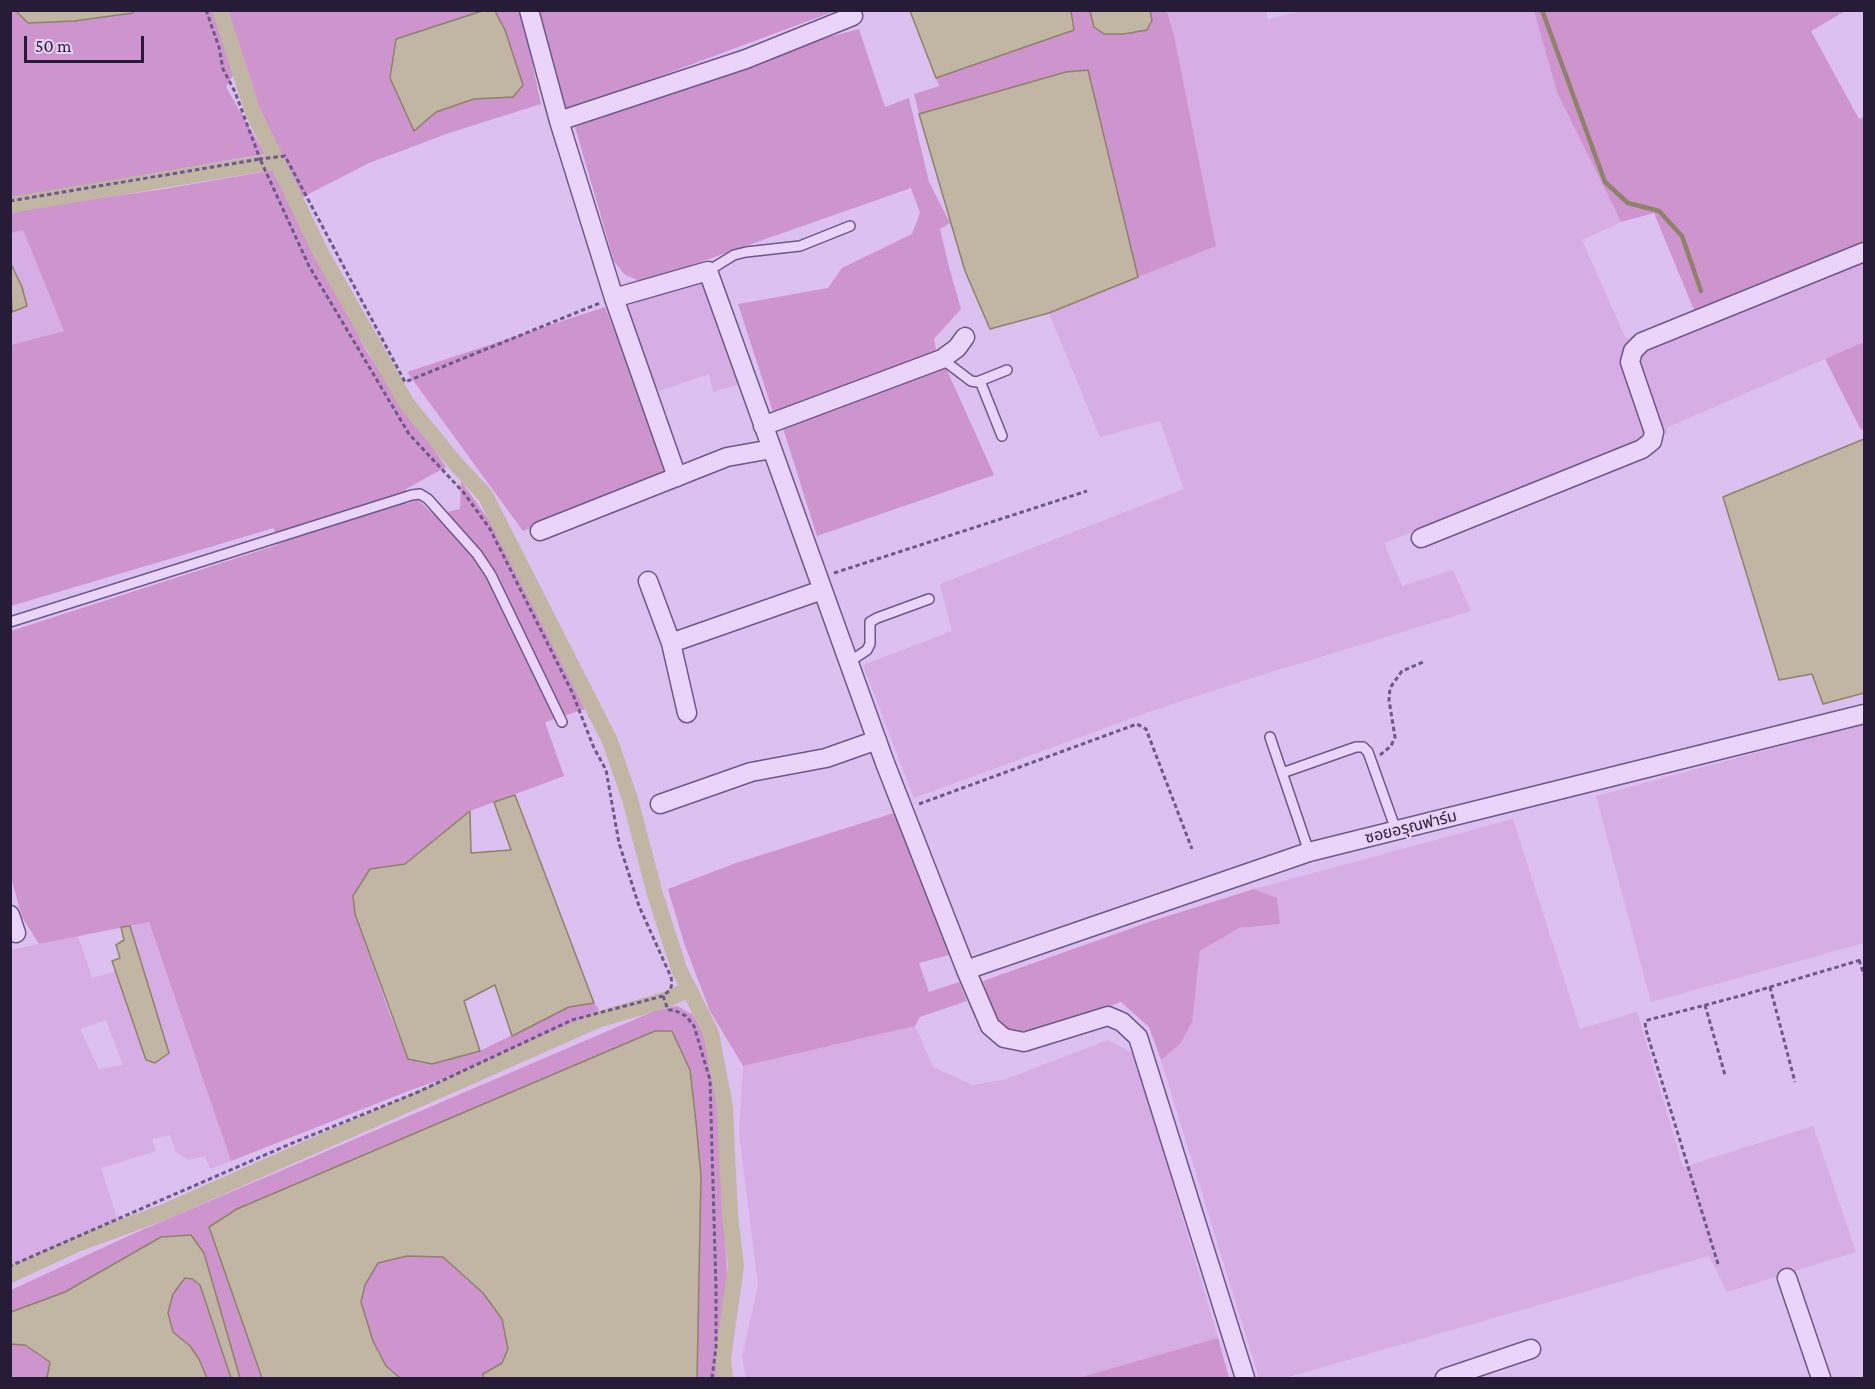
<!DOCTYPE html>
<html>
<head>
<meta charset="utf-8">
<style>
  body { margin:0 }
  #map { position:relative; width:1875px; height:1389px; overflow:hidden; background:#dcc0ef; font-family:"Crimson Pro",serif }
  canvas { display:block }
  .frame { position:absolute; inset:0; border:12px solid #271c38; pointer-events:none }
  .scale { position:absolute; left:24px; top:36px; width:120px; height:27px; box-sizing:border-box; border:3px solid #271c38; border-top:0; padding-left:8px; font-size:18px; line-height:21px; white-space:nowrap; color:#271c38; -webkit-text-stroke:4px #e7d0f6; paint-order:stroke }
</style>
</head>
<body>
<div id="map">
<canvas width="1875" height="1389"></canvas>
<div class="frame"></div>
<div class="scale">50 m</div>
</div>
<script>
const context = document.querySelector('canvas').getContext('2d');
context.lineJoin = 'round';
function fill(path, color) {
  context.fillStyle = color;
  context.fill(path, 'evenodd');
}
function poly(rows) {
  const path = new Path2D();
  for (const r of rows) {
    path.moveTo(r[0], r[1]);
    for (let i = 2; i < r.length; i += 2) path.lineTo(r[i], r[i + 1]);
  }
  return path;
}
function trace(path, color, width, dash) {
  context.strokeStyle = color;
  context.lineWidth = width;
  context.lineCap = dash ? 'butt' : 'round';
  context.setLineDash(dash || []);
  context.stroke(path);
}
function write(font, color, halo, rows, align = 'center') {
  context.font = font + ' "Crimson Pro","Noto Sans Thai",serif';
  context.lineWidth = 4.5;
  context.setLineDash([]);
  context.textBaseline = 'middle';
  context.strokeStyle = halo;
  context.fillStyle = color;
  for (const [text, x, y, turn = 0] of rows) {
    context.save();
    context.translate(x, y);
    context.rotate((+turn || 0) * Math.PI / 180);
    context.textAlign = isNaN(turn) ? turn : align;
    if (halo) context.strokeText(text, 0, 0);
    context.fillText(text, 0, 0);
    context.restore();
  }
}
fill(poly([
  [1305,10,1534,11,1557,92,1621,222,1582,240,1626,339,1864,241,1864,342,1666,428,1668,433,1384,543,1402,586,1453,570,1471,611,1252,678,1146,713,914,798,863,665,952,631,940,584,1184,489,1160,421,1100,437,1049,313,1216,246,1175,40,1167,11,1266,11,1268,19],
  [23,230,64,331,11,345,10,300,12,312,22,287,10,262,11,233],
  [706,275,743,383,713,392,709,374,653,393,620,309],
  [1864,724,1864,943,1651,1002,1596,796],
  [1513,819,1580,1029,1637,1012,1683,1167,1813,1126,1856,1252,1727,1292,1709,1256,1285,1378,1259,1378,1161,1060,1180,1044,1196,986,1200,951,1238,928,1279,924,1277,899,1254,889],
  [149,922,231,1161,210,1169,205,1156,189,1160,176,1152,170,1135,152,1139,156,1151,101,1168,119,1224,11,1271,10,950,78,936,92,978,116,971,146,1060,169,1053,130,926],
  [106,1020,123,1065,99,1069,80,1029],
  [915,1026,933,1067,973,1085,1006,1079,1108,1040,1134,1054,1218,1338,1078,1378,746,1378,742,1357,758,1285,739,1133,743,1066]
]), '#d6ade5');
fill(poly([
  [135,10,482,11,396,39,414,131,436,112,474,99,513,96,505,30,495,11,521,11,541,104,449,133,369,163,301,198,235,72,226,87,265,154,11,198,11,11,19,12,133,13],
  [539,10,835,11,566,111],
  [1071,11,1090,11,1094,27,1152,20,1150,11,1167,11,1175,40,1216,246,1138,277,1088,70,1066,72,919,114,914,94,939,86,936,78,1073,30],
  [1534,11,1845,11,1811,31,1859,119,1864,117,1864,241,1694,310,1654,213,1621,222,1557,92],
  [859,29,885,107,909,98,929,182,950,223,940,229,948,263,961,309,934,339,937,354,774,415,738,304,828,288,842,268,912,234,920,213,911,188,643,282,625,275,614,261,575,127,806,43],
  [274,170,367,352,446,467,406,489,406,504,418,500,434,515,460,509,461,481,494,527,585,709,545,722,564,776,470,811,405,864,370,869,353,896,355,914,389,1012,408,1059,432,1064,480,1051,569,1007,594,1003,599,1009,591,1020,515,1054,411,1090,231,1161,149,922,39,944,22,917,11,877,11,631,277,545,274,528,11,606,11,345,64,331,23,230,11,233,10,211,164,189],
  [605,307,671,473,523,531,407,372],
  [1864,342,1864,428,1861,430,1825,359],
  [946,368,994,475,817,536,782,425,918,375],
  [897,812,953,954,919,963,929,992,959,982,967,1001,920,1017,915,1026,743,1066,710,1011,684,943,668,889,736,863],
  [1254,889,1277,898,1280,924,1239,928,1200,951,1192,1022,1180,1044,1161,1060,1149,1027,1121,1002,1086,1016,1030,1031,1006,1031,994,1016,983,981,1152,921],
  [677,1006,692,1014,704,1033,716,1082,728,1290,716,1378,697,1378,701,1176,671,1031,655,1031,237,1209,209,1227,262,1378,240,1378,204,1253,161,1237,65,1292,11,1312,11,1290,135,1233,657,1010],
  [407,1256,443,1257,483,1293,502,1319,508,1349,502,1363,483,1374,483,1378,400,1378,386,1367,373,1341,361,1302,365,1285,378,1263],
  [185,1278,191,1279,200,1285,231,1378,207,1378,199,1359,190,1346,173,1332,168,1313,173,1294],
  [1218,1338,1229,1378,1078,1378],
  [10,1344,25,1345,50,1362,47,1378,11,1378]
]), '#ce94cd');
const water = poly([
  [16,11,134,11,133,13,74,21,28,23,16,11],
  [482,11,495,11,505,30,523,85,513,97,474,99,436,112,414,131,390,78,396,39,482,11],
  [910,11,1071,11,1074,30,936,78,910,11],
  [1090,11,1150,11,1152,20,1147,30,1124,34,1104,34,1094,27,1090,11],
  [1088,70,1138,277,1049,313,990,329,965,271,919,114,1066,72,1088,70],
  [10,262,22,287,27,306,12,312,10,262],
  [1864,439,1864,693,1823,704,1812,674,1779,680,1723,497,1864,439],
  [515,795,594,1003,569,1007,512,1036,495,985,464,1001,480,1051,432,1064,408,1059,355,914,353,896,370,869,405,864,470,811,471,853,511,850,494,802,515,795],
  [130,926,169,1053,155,1063,146,1060,112,961,120,958,116,945,124,940,121,927,130,926],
  [655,1031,672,1031,690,1070,696,1122,701,1176,697,1378,483,1378,483,1374,502,1363,508,1349,502,1319,483,1293,443,1257,407,1256,378,1263,365,1285,361,1302,373,1341,386,1366,400,1378,262,1378,209,1227,237,1209,655,1031],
  [191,1235,204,1253,240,1378,231,1378,200,1285,192,1279,185,1278,173,1294,168,1313,173,1332,190,1346,199,1359,207,1378,47,1378,50,1362,25,1345,11,1344,11,1312,65,1292,161,1237,191,1235]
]);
fill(water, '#c1b5a3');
trace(water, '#8f826a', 1.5);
trace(poly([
  [1542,10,1605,182,1628,203,1659,211,1682,236,1701,291]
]), '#8f826a', 4.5);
trace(poly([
  [220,10,253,112,322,255,407,404,457,465,485,495,610,741,630,799,655,894,679,969,711,1033,725,1107,730,1216,736,1266,723,1359,725,1378],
  [10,205,277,161],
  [10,1275,77,1244,164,1212,600,1019,668,999,689,989]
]), '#c1b5a3', 16);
const lane = poly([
  [708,271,734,255,746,252,800,246,850,226],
  [942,359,971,381,977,382,1007,370],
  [980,381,1002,436],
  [10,622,412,495,420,494,428,499,477,554,491,575,562,722],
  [849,662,867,650,870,644,870,622,877,618,929,599],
  [1270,737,1309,852],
  [1282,773,1356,747,1363,747,1368,752,1396,830]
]);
const street = poly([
  [529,10,559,121,614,298,708,271,885,763,966,970,990,1026,1004,1038,1024,1042,1108,1016,1122,1022,1138,1037,1245,1378],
  [559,121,746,59,853,16],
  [614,298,677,477],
  [763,426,942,359,957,348,965,337],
  [540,531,727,457,772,449],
  [1421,538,1642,449,1652,441,1654,432,1630,362,1633,351,1642,342,1864,252],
  [648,581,671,643,687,713],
  [671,643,822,590],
  [660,804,751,772,826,758,877,740],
  [10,915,16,933],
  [966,970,1309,852,1864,714],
  [1787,1278,1821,1378],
  [1445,1378,1531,1349]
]);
trace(lane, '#6c5889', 12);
trace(street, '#6c5889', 21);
trace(poly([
  [206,10,219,47,223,69,235,92,260,159,285,156,405,382,600,303],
  [10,201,260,159,309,266,409,434,464,493,490,529,572,692,594,748,606,770,619,843,639,906,671,977,672,984,670,990,663,996,572,1020,418,1092,290,1144,10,1266],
  [834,573,1087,491],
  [1380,755,1391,746,1395,737,1389,700,1390,688,1402,671,1423,662],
  [919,804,1137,724,1146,729,1192,849],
  [1859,960,1864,975],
  [1770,987,1795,1082],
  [663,996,668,1010,674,1010,686,1016,694,1026,710,1080,716,1288,716,1347,712,1378],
  [1705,1005,1725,1075],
  [1718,1264,1646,1030,1645,1022,1648,1020,1740,996,1864,959]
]), '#6c5889', 3, [4.5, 3]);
trace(lane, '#ead4fa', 9);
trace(street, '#ead4fa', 18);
write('16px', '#271c38', '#e7d0f6', [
  ["ซอยอรุณฟาร์ม",1411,827,-14]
]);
</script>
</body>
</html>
